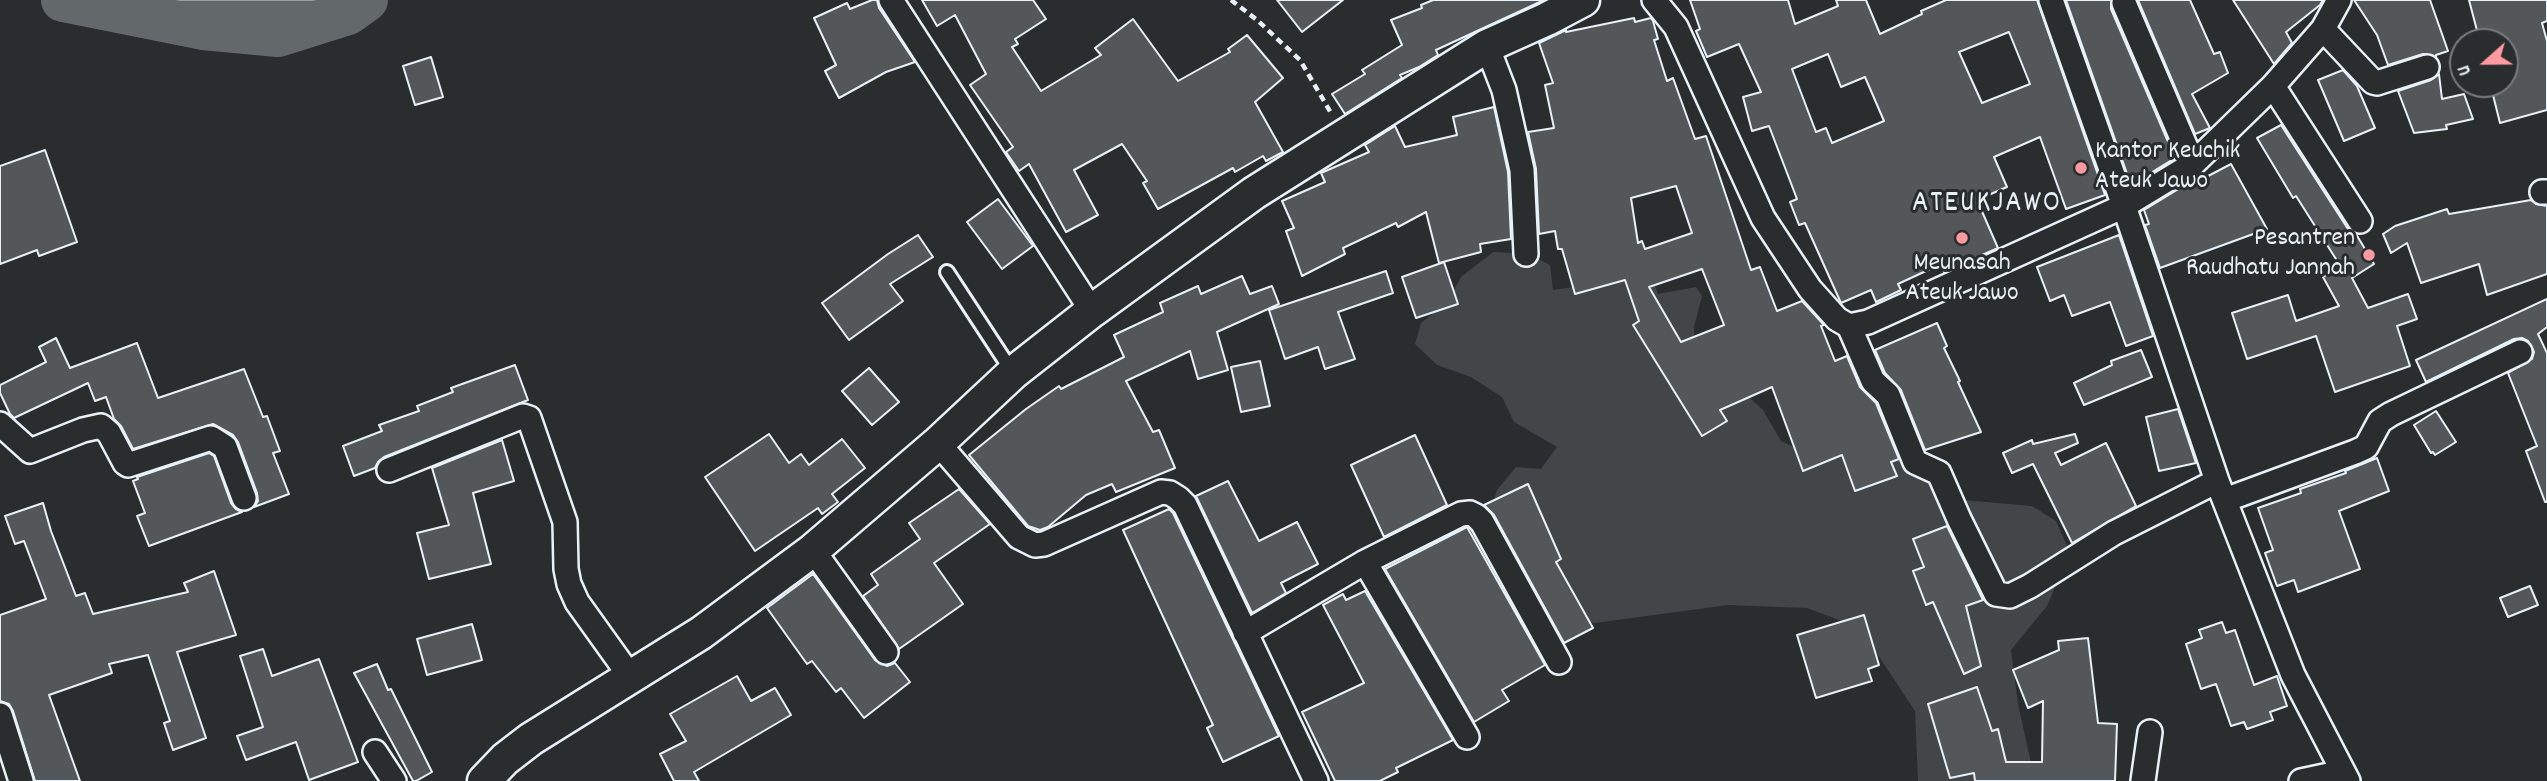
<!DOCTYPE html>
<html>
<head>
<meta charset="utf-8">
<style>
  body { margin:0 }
  #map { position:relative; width:2547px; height:781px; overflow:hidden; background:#2a2d2e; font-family:Dekko,sans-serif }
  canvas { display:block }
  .north { position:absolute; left:2449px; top:28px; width:70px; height:70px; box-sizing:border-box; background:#2a2d2e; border:2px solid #767b7f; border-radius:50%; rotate:249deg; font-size:19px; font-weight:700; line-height:28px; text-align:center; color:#e8f1f8 }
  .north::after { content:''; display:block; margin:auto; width:24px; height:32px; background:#ff9aa2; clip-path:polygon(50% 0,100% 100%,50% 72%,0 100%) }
</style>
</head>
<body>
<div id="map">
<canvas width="2547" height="781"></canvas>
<div class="north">U</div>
</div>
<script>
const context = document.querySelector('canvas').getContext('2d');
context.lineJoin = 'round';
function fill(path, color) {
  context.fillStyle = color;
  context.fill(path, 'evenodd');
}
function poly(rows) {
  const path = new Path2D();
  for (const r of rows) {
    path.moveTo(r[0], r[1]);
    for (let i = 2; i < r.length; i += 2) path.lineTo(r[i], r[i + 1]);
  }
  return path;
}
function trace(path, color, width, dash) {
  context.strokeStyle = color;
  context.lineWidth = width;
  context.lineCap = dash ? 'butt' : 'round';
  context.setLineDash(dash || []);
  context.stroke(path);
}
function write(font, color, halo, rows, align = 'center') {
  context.font = font + ' Dekko,sans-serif';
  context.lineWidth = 6;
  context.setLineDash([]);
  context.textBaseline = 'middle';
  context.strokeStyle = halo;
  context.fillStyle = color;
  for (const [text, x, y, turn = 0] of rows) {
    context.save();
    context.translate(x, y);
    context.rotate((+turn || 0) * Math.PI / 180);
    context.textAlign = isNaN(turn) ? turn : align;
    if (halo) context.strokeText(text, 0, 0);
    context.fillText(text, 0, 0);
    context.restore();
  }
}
fill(poly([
  [1493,252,1528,254,1550,265,1553,290,1574,287,1598,271,1614,284,1643,274,1652,277,1658,294,1696,287,1702,296,1694,327,1695,357,1745,393,1763,410,1781,441,1808,454,1877,425,1900,435,1951,499,2032,506,2056,521,2067,546,2058,580,2047,606,2011,650,2018,704,2035,781,1918,781,1915,711,1860,628,1807,608,1728,605,1595,623,1562,617,1524,585,1490,514,1497,490,1516,467,1541,469,1557,447,1514,422,1502,397,1471,377,1437,365,1415,344,1421,323,1447,303,1461,277]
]), '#424648');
const water = poly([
  [142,0,336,0,288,21,268,21,142,0]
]);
fill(water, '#63686b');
trace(water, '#989fa3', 2);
trace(poly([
  [63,0,203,28,278,35,348,13,366,0]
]), '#63686b', 44);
const building = poly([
  [872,0,877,0,879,8,915,62,886,72,839,98,825,71,836,65,814,18,847,3,850,9,872,0],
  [922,0,1033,0,1046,19,1015,39,1018,44,1012,47,1041,91,1101,55,1095,48,1133,19,1178,81,1230,52,1228,49,1247,35,1283,78,1255,102,1283,152,1266,161,1263,156,1235,172,1233,168,1158,209,1143,183,1147,181,1122,144,1074,170,1098,215,1066,232,1029,164,1019,171,1008,155,1006,152,1013,147,970,85,986,74,955,15,937,26,922,0],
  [1277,0,1343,0,1302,32,1277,0],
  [1433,0,1544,0,1436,50,1438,55,1419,67,1400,75,1402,78,1345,114,1332,94,1365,74,1362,70,1402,45,1391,20,1422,8,1421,5,1433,0],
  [1690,0,1788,0,1795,24,1838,6,1836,0,1866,0,1880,34,1922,14,1921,11,1946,0,2037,0,2105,195,2066,209,2040,137,1994,157,2007,187,1977,200,1998,248,1944,272,1941,264,1898,284,1901,290,1876,302,1871,290,1841,303,1805,223,1799,225,1790,202,1797,199,1769,126,1752,131,1743,97,1761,92,1739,44,1707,57,1696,31,1700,29,1690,0],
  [2009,32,2030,84,1982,103,1959,52,2009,32],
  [1828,54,1841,87,1865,77,1884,121,1832,143,1826,128,1816,132,1792,69,1828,54],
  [2066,0,2111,0,2111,9,2175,158,2131,185,2066,0],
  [2138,0,2190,0,2214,54,2220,52,2228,73,2192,94,2210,128,2195,134,2138,0],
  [2233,0,2323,0,2320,5,2286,32,2292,43,2274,64,2233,0],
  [2354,0,2430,0,2448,51,2436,55,2436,57,2423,54,2388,65,2377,35,2354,0],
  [2469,0,2547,0,2547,21,2542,23,2547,41,2547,110,2500,123,2491,87,2505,84,2505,42,2480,42,2469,0],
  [1634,18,1635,22,1651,18,1653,21,1658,39,1654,40,1667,81,1673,78,1695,139,1706,136,1751,270,1760,267,1777,311,1802,301,1824,325,1821,326,1835,361,1847,356,1860,387,1876,403,1899,459,1891,462,1897,476,1855,491,1842,455,1803,471,1772,387,1720,410,1727,421,1702,436,1633,325,1639,321,1625,280,1575,294,1562,249,1558,249,1555,231,1539,234,1536,169,1528,132,1554,128,1545,85,1553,83,1539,43,1566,30,1566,32,1634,18],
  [1676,186,1692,233,1645,249,1642,241,1638,243,1631,198,1676,186],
  [1702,269,1724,325,1681,342,1649,287,1702,269],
  [431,57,443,97,415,105,403,66,431,57],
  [2343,70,2357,86,2375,128,2344,141,2318,80,2343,70],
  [2439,74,2442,99,2464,94,2473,119,2446,125,2447,129,2414,133,2398,91,2431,80,2439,74],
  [1494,107,1508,172,1511,239,1480,244,1481,252,1439,263,1426,212,1398,227,1396,223,1343,248,1345,254,1302,276,1286,231,1294,228,1282,201,1325,182,1321,173,1369,152,1365,145,1395,126,1405,147,1457,135,1453,117,1494,107],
  [2281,125,2348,229,2356,234,2374,264,2352,278,2368,308,2408,294,2417,319,2397,326,2410,366,2335,392,2316,336,2247,359,2232,313,2288,295,2296,321,2339,306,2323,277,2341,267,2296,196,2293,198,2257,138,2281,125],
  [45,150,77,242,39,256,37,250,0,264,0,166,45,150],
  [2231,164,2267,229,2160,268,2145,225,2149,224,2144,210,2190,182,2191,185,2231,164],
  [998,199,1033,246,1002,269,967,222,998,199],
  [2531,200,2536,204,2547,206,2547,274,2487,295,2479,264,2421,283,2407,243,2391,253,2383,234,2395,226,2447,209,2449,214,2531,200],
  [918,235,933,257,890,284,903,301,849,340,822,303,888,254,918,235],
  [2119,235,2153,336,2126,346,2110,302,2072,316,2064,295,2050,301,2037,267,2119,235],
  [1444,262,1458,304,1416,318,1402,277,1444,262],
  [1386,271,1393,293,1338,312,1355,359,1325,369,1318,347,1285,359,1269,310,1386,271],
  [1242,276,1250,294,1272,286,1279,304,1217,332,1228,370,1198,379,1190,351,1126,381,1153,432,1159,430,1175,468,1116,492,1112,484,1086,495,1048,527,1040,530,1028,526,969,455,1026,409,1059,386,1061,389,1124,357,1114,335,1163,312,1160,303,1198,286,1201,294,1242,276],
  [2547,299,2547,327,2538,334,2547,353,2547,502,2545,502,2526,451,2537,446,2508,373,2532,359,2534,352,2528,341,2522,338,2514,339,2426,382,2416,360,2547,299],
  [1937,323,1947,346,1944,348,1960,381,1958,382,1981,432,1925,450,1901,390,1885,373,1875,350,1937,323],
  [56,338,70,368,137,343,158,398,244,369,263,417,267,416,280,451,273,453,289,494,254,507,258,501,257,493,238,442,233,435,213,424,133,449,121,426,114,419,106,397,95,401,88,383,14,418,10,414,0,393,0,385,46,362,39,347,56,338],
  [2141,350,2152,377,2084,405,2074,383,2112,365,2111,361,2141,350],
  [1260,361,1270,406,1241,412,1231,367,1260,361],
  [515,365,528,400,384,457,378,462,375,468,354,476,343,446,382,431,379,425,419,411,417,406,453,392,451,388,515,365],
  [869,368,899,402,872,425,842,391,869,368],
  [2178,409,2196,463,2159,471,2146,417,2178,409],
  [2436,411,2456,442,2435,455,2433,452,2431,453,2414,425,2436,411],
  [769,434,789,463,801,454,809,465,842,439,865,468,832,494,838,502,822,514,818,508,755,551,705,477,769,434],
  [2075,434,2078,443,2055,453,2061,465,2106,443,2136,506,2072,543,2033,464,2012,473,2003,453,2032,440,2033,444,2075,434],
  [1415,435,1447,505,1384,537,1351,465,1415,435],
  [502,440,514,481,473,493,491,564,429,579,417,533,449,525,432,468,502,440],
  [209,453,214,456,231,503,236,509,242,512,149,546,137,516,145,513,133,481,138,479,137,477,209,453],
  [2377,458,2389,491,2339,511,2360,569,2298,592,2294,580,2277,586,2265,553,2273,550,2258,508,2301,493,2300,489,2346,473,2345,471,2377,458],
  [1228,481,1259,541,1297,522,1318,564,1281,583,1286,593,1252,613,1196,496,1228,481],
  [1528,484,1561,559,1556,562,1593,628,1564,643,1494,515,1484,505,1528,484],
  [959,489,990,524,934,563,963,604,899,649,863,596,878,585,871,574,920,539,909,523,959,489],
  [43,503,51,531,76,596,85,593,93,614,188,592,184,583,214,571,236,635,177,652,206,738,173,750,164,723,170,721,148,655,109,664,112,673,49,695,80,781,35,781,13,711,9,704,0,701,0,615,46,599,24,541,15,544,5,516,43,503],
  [1169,509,1173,513,1279,736,1223,762,1207,728,1213,725,1123,530,1169,509],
  [1947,526,1983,600,1966,606,1981,666,1964,674,1933,602,1926,605,1913,571,1924,567,1913,539,1947,526],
  [1467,527,1545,665,1502,690,1509,701,1474,722,1385,569,1467,527],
  [813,574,875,660,887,666,895,663,910,682,864,718,841,688,836,692,812,661,807,664,767,608,813,574],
  [2530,586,2538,605,2508,617,2500,598,2530,586],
  [1365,591,1453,740,1396,768,1398,772,1380,781,1335,781,1302,712,1364,683,1323,605,1343,594,1346,600,1365,591],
  [1864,615,1879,665,1868,669,1872,681,1816,698,1797,635,1864,615],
  [2222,622,2226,633,2235,630,2254,685,2277,676,2287,706,2270,712,2273,720,2247,729,2244,722,2231,726,2216,684,2201,689,2186,644,2202,638,2199,630,2222,622],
  [472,624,482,660,427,675,417,639,472,624],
  [2088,638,2098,723,2117,724,2115,781,1975,781,1974,773,1950,778,1928,704,1977,687,1992,731,1998,729,2006,762,2042,762,2043,701,2028,708,2013,670,2059,650,2058,641,2088,638],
  [263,649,272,676,319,659,358,762,309,780,296,742,246,760,237,736,263,727,240,656,263,649],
  [377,664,388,690,391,689,432,772,416,781,413,781,354,673,377,664],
  [737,676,751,701,775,688,791,715,694,772,699,781,674,781,660,754,686,741,670,714,737,676]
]);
fill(building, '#535759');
trace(building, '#e8f1f8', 2);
const lane = poly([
  [947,272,1013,373]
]);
const street = poly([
  [891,0,1092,311],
  [1654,0,1676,27,1763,218,1810,289,1837,319,1849,326,1868,322,2124,206,2193,164,2273,86,2323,29,2339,0],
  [2051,0,2124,206,2217,481,2293,675,2348,781],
  [2124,3,2193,164],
  [2323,29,2373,82,2377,83,2427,67],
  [1487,46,1504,90,1522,170,1526,254],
  [2273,86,2360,221],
  [2542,192,2547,192],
  [1849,326,1873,381,1888,395,1915,462,1939,473,1959,519,1996,594,2010,596,2030,586,2114,533,2217,481],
  [0,424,30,451,83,430,101,426,109,433,125,463,128,465,211,438,225,447,244,498],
  [938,443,1019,537,1035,545,1044,544,1161,492,1170,493,1178,498,1185,505,1316,781],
  [389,470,523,416,529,418,565,522,566,569,569,584,577,602,630,676],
  [2225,500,2355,452,2366,447,2380,421,2391,414,2520,352],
  [813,550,886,652],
  [1365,562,1467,737],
  [1245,633,1365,562,1461,514,1470,513,1476,516,1482,522,1559,662],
  [0,715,21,781],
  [375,752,394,781],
  [2143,781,2150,732],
  [2301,781,2343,772]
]);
const secondary = poly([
  [484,781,505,759,531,739,701,633,813,550,938,443,1013,373,1092,311,1254,193,1487,46,1547,19,1583,0]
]);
trace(lane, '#e8f1f8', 18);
trace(street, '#e8f1f8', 28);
trace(secondary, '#e8f1f8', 37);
trace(poly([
  [1231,0,1257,20,1300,60,1331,113]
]), '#e8f1f8', 4.5, [7, 5]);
trace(lane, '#2a2d2e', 12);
trace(street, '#2a2d2e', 23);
trace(secondary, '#2a2d2e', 32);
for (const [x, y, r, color] of [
  [2081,168,7,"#ff9aa2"],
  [1962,238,7,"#ff9aa2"],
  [2369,255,7,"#ff9aa2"]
]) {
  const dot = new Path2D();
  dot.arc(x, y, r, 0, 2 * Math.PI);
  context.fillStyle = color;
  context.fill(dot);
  trace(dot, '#2a2d2e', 2.5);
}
write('26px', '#e8f1f8', '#2a2d2e', [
  ["Kantor Keuchik",2095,153],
  ["Ateuk Jawo",2095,183],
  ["Pesantren",2355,240,"right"],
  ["Raudhatu Jannah",2355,270,"right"],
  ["Meunasah",1962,265,"center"],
  ["Ateuk Jawo",1962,295,"center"]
], 'left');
context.letterSpacing = '2px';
write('30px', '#e8f1f8', '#2a2d2e', [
  ["ATEUKJAWO",1987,206]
]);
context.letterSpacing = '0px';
</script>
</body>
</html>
